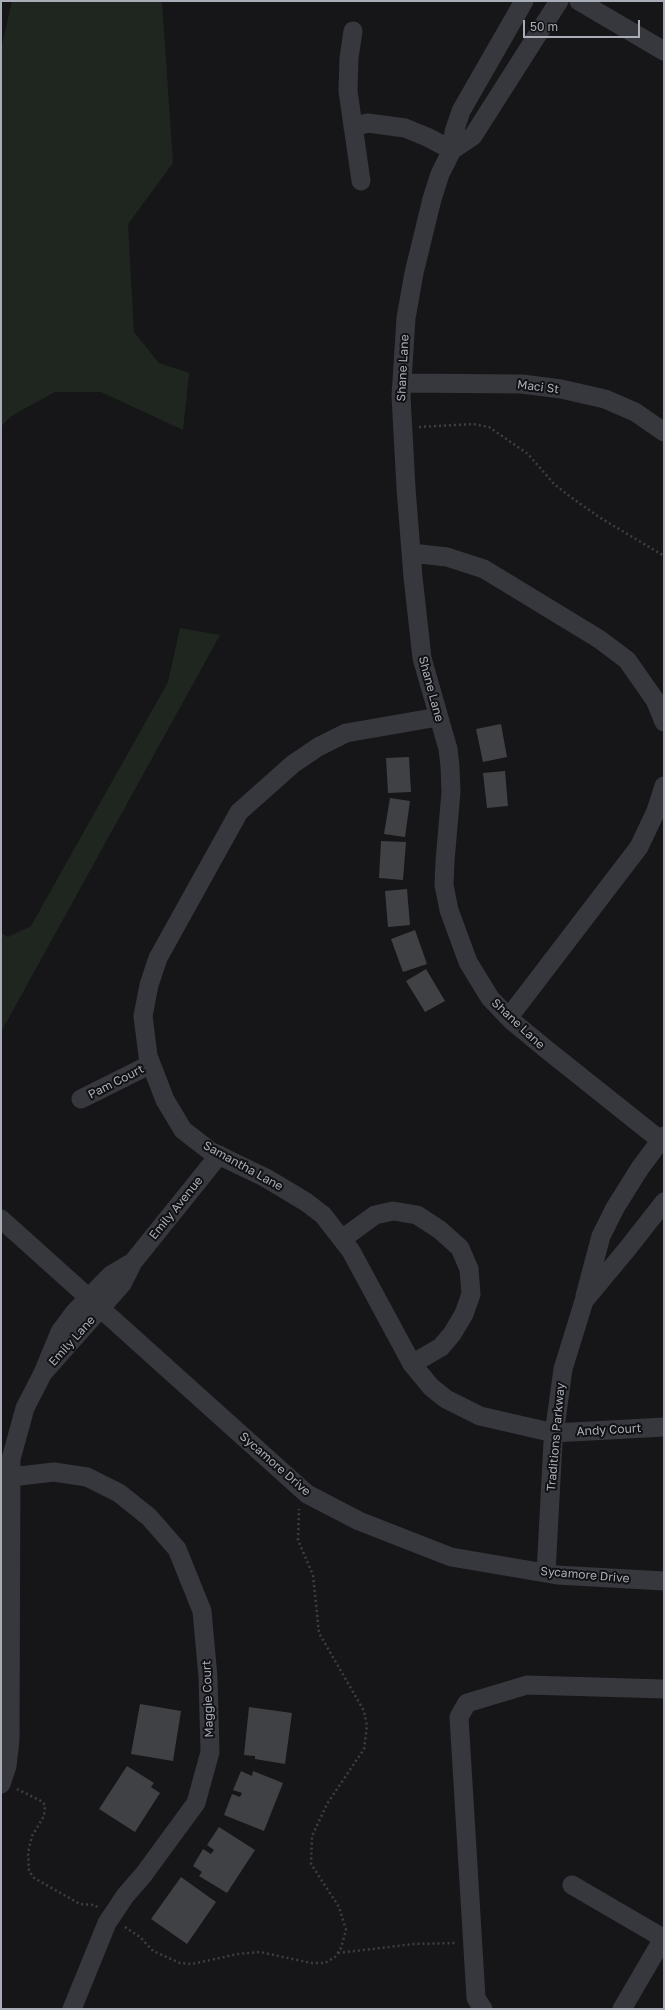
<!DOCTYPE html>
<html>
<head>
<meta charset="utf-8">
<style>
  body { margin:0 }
  #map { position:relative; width:665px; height:2010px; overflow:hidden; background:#161618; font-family:"Golos Text",sans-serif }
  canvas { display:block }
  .frame { position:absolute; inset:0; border:2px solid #a8adb8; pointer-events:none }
  .scale { position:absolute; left:523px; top:20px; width:117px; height:18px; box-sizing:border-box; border:2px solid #a8adb8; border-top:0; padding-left:5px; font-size:12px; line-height:14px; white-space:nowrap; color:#a8adb8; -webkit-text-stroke:3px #111113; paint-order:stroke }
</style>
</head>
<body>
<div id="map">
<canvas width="665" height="2010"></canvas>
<div class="frame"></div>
<div class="scale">50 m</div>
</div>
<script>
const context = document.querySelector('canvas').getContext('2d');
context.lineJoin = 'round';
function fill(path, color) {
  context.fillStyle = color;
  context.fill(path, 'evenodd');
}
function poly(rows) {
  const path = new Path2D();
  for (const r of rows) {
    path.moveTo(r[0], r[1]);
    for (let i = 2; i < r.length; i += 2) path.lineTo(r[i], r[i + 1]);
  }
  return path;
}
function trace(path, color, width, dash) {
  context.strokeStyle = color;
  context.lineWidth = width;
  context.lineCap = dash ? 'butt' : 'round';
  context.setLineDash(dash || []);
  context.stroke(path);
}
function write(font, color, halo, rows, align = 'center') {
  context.font = font + ' "Golos Text",sans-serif';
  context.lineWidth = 4;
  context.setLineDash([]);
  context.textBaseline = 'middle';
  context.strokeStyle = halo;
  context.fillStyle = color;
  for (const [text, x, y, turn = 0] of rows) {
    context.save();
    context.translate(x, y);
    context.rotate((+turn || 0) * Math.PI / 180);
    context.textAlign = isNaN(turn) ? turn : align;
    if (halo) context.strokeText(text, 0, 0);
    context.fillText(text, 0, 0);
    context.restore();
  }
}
fill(poly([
  [12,1,162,1,173,163,128,224,134,332,159,363,189,373,183,430,101,392,55,392,11,416,1,427,1,49],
  [180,628,220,635,1,1032,1,933,8,937,31,926,168,682]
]), '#1e261f');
fill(poly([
  [501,724,507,757,483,762,476,729],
  [409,757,411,792,388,793,386,758],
  [505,771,508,806,487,808,483,773],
  [390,798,410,801,405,837,384,834],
  [381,841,406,842,403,880,379,878],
  [407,889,410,925,388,927,385,891],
  [415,930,427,964,403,972,391,939],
  [426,969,445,1001,425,1012,406,981],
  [140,1704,181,1711,173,1761,131,1754],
  [249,1707,292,1713,285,1764,255,1759,255,1756,244,1755],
  [127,1766,154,1783,151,1787,160,1793,135,1832,99,1809],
  [241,1771,252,1776,253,1771,283,1783,264,1831,224,1815,232,1794,240,1797,242,1793,233,1790],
  [219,1827,255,1850,227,1893,199,1876,202,1872,193,1866,203,1849,211,1854,214,1850,207,1845],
  [181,1877,216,1902,187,1944,151,1919]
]), '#404145');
trace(poly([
  [419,427,473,424,489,427,528,454,554,484,568,495,599,517,664,556],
  [17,1789,43,1802,45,1806,44,1816,32,1836,28,1853,29,1871,34,1878,80,1904,95,1905,98,1908],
  [125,1927,140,1937,153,1951,180,1963,192,1964,238,1954,260,1952,311,1963,325,1963,335,1957,341,1948,346,1930,339,1907,311,1864,312,1836,327,1804,364,1749,367,1726,364,1711,319,1633,313,1575,298,1540,299,1509],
  [338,1953,414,1944,457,1943]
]), '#3d3f44', 2.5, [2, 3]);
trace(poly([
  [524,1,461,111,454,132,452,150,473,136,559,1],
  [579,1,664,51],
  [353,31,349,58,348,91,361,181],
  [353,127,368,123,405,128,427,137,452,150,440,174,432,199,414,273,406,318,401,396,406,488,413,577,422,658,448,749,450,766,451,792,445,861,444,885,449,910,468,962,490,998,512,1021,546,1049,664,1143],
  [403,383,522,384,561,389,605,399,635,412,664,432],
  [411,553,447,557,484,569,599,639,627,660,655,700,664,722],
  [438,717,346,733,318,747,293,764,239,812,158,958,149,985,143,1016,148,1056,165,1100,183,1130,210,1151,266,1178,306,1202,323,1215,351,1251,412,1364,431,1387,446,1399,480,1416,554,1433,664,1427],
  [509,1017,639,847,656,811,664,786],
  [81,1099,151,1064],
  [1,1219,307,1494,359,1521,451,1557,557,1575,664,1581],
  [342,1239,375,1215,393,1211,417,1215,440,1230,460,1248,469,1269,471,1294,464,1314,452,1334,441,1347,412,1364],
  [133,1262,122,1284,43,1373,60,1332,74,1313,111,1275,133,1262],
  [133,1262,219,1155],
  [585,1296,601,1236,615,1208,640,1168,664,1136],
  [11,1477,54,1472,87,1477,119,1493,149,1517,177,1549,202,1611,208,1677,210,1752,196,1803,144,1874,125,1896,107,1923,72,2009],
  [546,1573,553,1442,563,1369,584,1301,628,1248,664,1202],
  [1,1784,7,1766,10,1740,11,1459,25,1408,43,1373],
  [572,1885,663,1938],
  [483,2009,476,1998,459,1717,467,1703,527,1685,664,1689],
  [622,2009,664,1937]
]), '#37383d', 19);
write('12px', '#a8adb8', '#111113', [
  ["Shane Lane",403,368,-87],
  ["Maci St",538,387,7],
  ["Shane Lane",431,689,75],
  ["Shane Lane",518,1024,43],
  ["Pam Court",116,1082,-27],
  ["Samantha Lane",243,1166,29],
  ["Emily Avenue",176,1208,-51],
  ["Emily Lane",72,1341,-48],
  ["Andy Court",609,1430,-3],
  ["Traditions Parkway",556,1437,-85],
  ["Sycamore Drive",275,1464,41],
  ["Sycamore Drive",585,1575,5],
  ["Maggie Court",208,1699,-92]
]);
</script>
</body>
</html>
